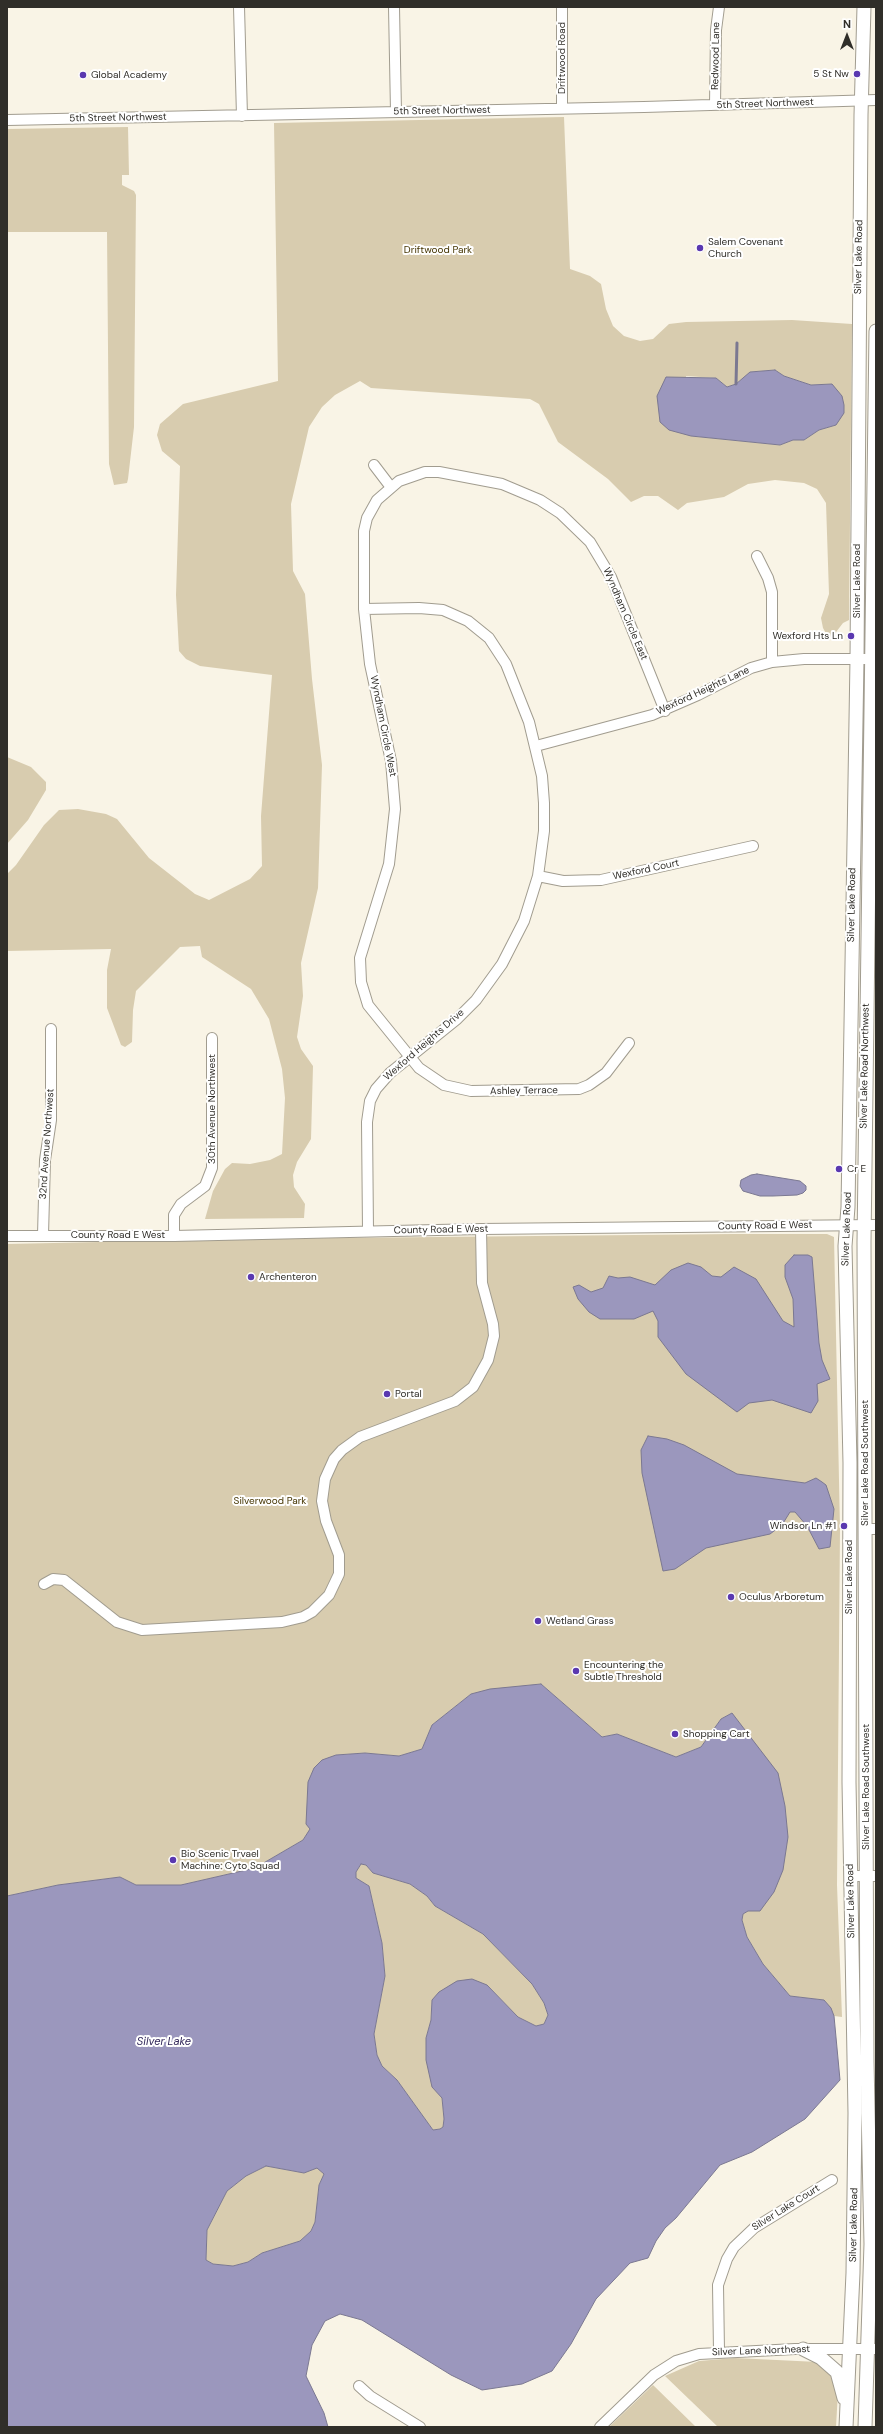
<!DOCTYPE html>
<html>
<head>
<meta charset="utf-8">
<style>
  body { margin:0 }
  #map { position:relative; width:883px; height:2434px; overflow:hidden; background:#f9f4e6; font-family:"DM Sans",sans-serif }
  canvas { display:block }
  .frame { position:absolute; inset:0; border:8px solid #302e29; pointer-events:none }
  .north { position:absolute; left:827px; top:16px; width:40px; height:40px; -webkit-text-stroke:3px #fff; paint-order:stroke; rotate:0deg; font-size:11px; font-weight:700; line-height:16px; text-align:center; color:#302e29 }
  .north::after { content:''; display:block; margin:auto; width:14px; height:18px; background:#302e29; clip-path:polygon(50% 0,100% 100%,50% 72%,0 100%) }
</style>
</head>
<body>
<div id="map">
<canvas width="883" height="2434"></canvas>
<div class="frame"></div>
<div class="north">N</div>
</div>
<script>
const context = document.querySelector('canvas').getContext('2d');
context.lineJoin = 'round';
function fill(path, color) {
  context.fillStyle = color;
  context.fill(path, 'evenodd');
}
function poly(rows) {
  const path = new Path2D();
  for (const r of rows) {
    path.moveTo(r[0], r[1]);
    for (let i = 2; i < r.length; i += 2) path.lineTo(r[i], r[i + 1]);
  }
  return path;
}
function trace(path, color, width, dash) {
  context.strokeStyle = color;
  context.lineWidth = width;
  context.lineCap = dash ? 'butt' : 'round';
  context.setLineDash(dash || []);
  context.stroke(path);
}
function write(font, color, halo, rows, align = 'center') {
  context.font = font + ' "DM Sans",sans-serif';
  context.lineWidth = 4;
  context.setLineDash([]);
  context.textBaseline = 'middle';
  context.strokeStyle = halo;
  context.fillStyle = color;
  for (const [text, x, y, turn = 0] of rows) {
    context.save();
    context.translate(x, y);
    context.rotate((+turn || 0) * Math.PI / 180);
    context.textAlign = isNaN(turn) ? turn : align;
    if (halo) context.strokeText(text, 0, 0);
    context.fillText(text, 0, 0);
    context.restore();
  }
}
fill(poly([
  [564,117,570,269,590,276,601,284,606,309,613,326,624,336,640,341,653,339,669,324,686,322,792,320,852,324,849,620,843,623,833,636,828,637,823,628,821,618,829,594,826,503,817,489,804,483,775,480,748,484,724,497,687,503,678,510,658,496,644,496,631,502,608,479,558,442,539,404,530,399,371,388,360,381,335,395,322,407,309,427,291,504,293,571,305,594,312,679,322,765,318,888,301,963,303,996,297,1037,301,1049,313,1066,311,1139,297,1162,293,1175,294,1187,305,1204,304,1218,205,1219,213,1191,225,1169,232,1163,250,1164,270,1160,282,1154,285,1098,282,1069,269,1019,251,989,202,957,200,946,180,947,136,991,133,1010,132,1042,125,1047,121,1045,107,1008,107,970,111,949,7,951,7,874,16,865,44,825,59,810,78,809,106,814,117,819,149,858,195,894,209,900,250,879,262,866,261,816,272,675,200,666,186,659,179,651,176,595,180,466,162,451,157,435,160,424,183,404,278,381,274,123],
  [775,370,784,376,811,385,832,384,836,425,819,430,804,440,793,440,780,445,691,436,686,376,716,378,727,387,736,384,751,372],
  [128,127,129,175,122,175,122,185,134,191,136,195,134,427,128,479,127,483,114,485,109,464,107,232,7,232,7,129],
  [7,757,31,767,46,782,46,790,28,820,7,844],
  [734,1234,827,1234,834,1237,840,1529,837,1885,842,2017,834,2016,824,2000,790,1996,763,1964,747,1937,742,1920,743,1914,748,1911,732,1713,721,1719,701,1747,676,1757,617,1734,602,1737,541,1684,471,1694,432,1725,422,1749,399,1756,365,1753,336,1755,311,1829,303,1840,255,1868,181,1885,136,1885,120,1877,58,1885,7,1896,7,1244,240,1239],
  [361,1864,366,1865,373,1873,410,1884,427,1896,435,1906,483,1934,532,1984,544,2003,548,2015,544,2024,536,2026,518,2017,487,1985,432,2000,431,2020,426,2038,432,2086,442,2098,444,2119,443,2127,440,2129,433,2130,397,2080,382,2066,377,2055,374,2034,385,1976,382,1943,369,1886,356,1878,356,1872],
  [266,2166,304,2173,317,2167,324,2174,319,2185,315,2222,311,2231,300,2241,262,2253,248,2262,233,2266,213,2264,206,2260,207,2230,227,2191,246,2176],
  [735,2358,818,2362,833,2372,838,2391,836,2427,718,2427,665,2376,699,2361],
  [653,2385,696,2427,609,2427]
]), '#d8ccaf');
const water = poly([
  [775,370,784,376,811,385,832,384,842,396,844,405,844,413,836,425,819,430,804,440,793,440,780,445,691,436,669,430,660,422,657,396,666,377,716,378,727,387,736,384,750,372,775,370],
  [757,1174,800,1181,806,1186,806,1190,803,1193,797,1195,773,1196,760,1196,743,1191,740,1186,741,1180,751,1175,757,1174],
  [794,1255,808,1255,812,1257,819,1343,822,1360,830,1379,817,1384,818,1401,811,1413,772,1400,749,1403,737,1412,686,1374,658,1337,658,1321,653,1311,634,1319,600,1319,589,1312,578,1299,573,1287,579,1285,591,1292,603,1288,609,1276,618,1278,630,1277,655,1285,671,1270,688,1263,701,1267,712,1276,721,1277,734,1267,756,1279,783,1321,794,1327,793,1299,785,1277,785,1265,794,1255],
  [648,1436,667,1439,684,1445,737,1474,805,1483,816,1478,822,1482,826,1485,834,1509,830,1547,819,1549,807,1526,795,1512,790,1512,782,1525,770,1534,706,1548,675,1569,663,1571,642,1473,641,1450,648,1436],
  [541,1684,602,1737,617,1734,676,1757,701,1747,721,1719,732,1713,778,1773,785,1806,788,1837,783,1870,774,1892,760,1911,748,1911,743,1914,742,1920,747,1937,763,1964,790,1996,824,2000,831,2008,834,2016,840,2080,805,2119,752,2152,720,2165,676,2218,665,2228,656,2241,648,2258,630,2263,596,2299,571,2344,552,2371,522,2384,482,2390,451,2375,362,2320,340,2314,325,2321,312,2345,306,2376,324,2413,328,2427,7,2427,7,1896,58,1885,120,1877,136,1885,181,1885,255,1868,303,1840,310,1829,306,1824,308,1782,314,1768,322,1760,336,1755,365,1753,399,1756,422,1749,432,1725,471,1694,490,1689,541,1684],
  [361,1864,366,1865,373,1873,410,1884,427,1896,435,1906,483,1934,532,1984,544,2003,548,2015,544,2024,536,2026,518,2017,487,1985,472,1979,457,1981,439,1992,432,2000,431,2020,426,2038,426,2060,432,2087,442,2098,444,2119,443,2127,440,2129,433,2130,397,2080,382,2066,377,2055,374,2034,385,1976,382,1943,369,1886,356,1878,356,1872,361,1864],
  [266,2166,304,2173,317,2168,324,2174,319,2185,315,2222,311,2231,300,2241,262,2253,248,2262,233,2266,213,2264,206,2260,207,2230,227,2191,246,2176,266,2166]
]);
fill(water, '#9b97bd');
trace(water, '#7b7891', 1);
trace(poly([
  [736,384,737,343]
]), '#7b7891', 3);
const minor = poly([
  [239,7,242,116],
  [394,7,396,112],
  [562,7,562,108],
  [715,105,716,30,719,7],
  [7,120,644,107,876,100],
  [374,465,390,486],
  [757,556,768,578,772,592,772,662],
  [364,609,419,608,443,610,468,621,489,638,506,664,529,722,542,776,544,803,544,831,538,876,524,921,502,964,476,1000,457,1019,390,1073,376,1089,370,1101,367,1122,368,1231],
  [536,746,652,715,698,695,751,668,772,662,804,659,876,659],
  [538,876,563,881,601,880,753,846],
  [629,1043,606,1073,589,1085,579,1089,471,1091,444,1085,419,1068,368,1005,361,982,360,958,389,864,395,809,391,761,370,664,364,609,364,531,367,518,377,500,399,481,425,472,439,472,502,484,540,500,560,513,590,542,611,577,665,711],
  [43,1235,45,1160,51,1120,51,1029],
  [7,1236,174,1236,481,1229,876,1225],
  [174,1236,174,1215,181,1204,205,1186,212,1168,212,1038],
  [865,1529,876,1529],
  [44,1584,53,1579,64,1580,117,1622,142,1630,282,1622,303,1617,312,1612,329,1595,339,1574,339,1555,326,1521,322,1501,325,1479,334,1459,342,1450,360,1437,455,1401,473,1387,488,1360,494,1336,493,1324,482,1283,481,1229],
  [850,1876,876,1876],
  [719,2351,718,2285,727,2259,734,2247,754,2228,832,2180],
  [359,2386,370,2396,420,2427],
  [600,2427,654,2375,676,2361,699,2354,795,2349,876,2349]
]);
const major = poly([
  [803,2349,821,2358,837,2372,844,2398],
  [846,2427,853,2273,855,2113,849,1782,850,1463,845,1246,848,1207,857,659,861,115,864,7],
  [865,2427,871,2244,867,2062,864,1242,876,331]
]);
trace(minor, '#a19c8f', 12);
trace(major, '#a19c8f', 15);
trace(minor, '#fff', 10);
trace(major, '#fff', 13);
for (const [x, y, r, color] of [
  [857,74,4,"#5a38b0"],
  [83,75,4,"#5a38b0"],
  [700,248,4,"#5a38b0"],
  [851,636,4,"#5a38b0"],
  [839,1169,4,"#5a38b0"],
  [251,1277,4,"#5a38b0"],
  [387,1394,4,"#5a38b0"],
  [844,1526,4,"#5a38b0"],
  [731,1597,4,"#5a38b0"],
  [538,1621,4,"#5a38b0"],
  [576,1671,4,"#5a38b0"],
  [675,1734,4,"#5a38b0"],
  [173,1860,4,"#5a38b0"]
]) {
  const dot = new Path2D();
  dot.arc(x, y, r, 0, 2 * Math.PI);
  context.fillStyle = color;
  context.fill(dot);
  trace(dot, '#fff', 1.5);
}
write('10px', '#302e29', '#fff', [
  ["Redwood Lane",716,56,-89],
  ["Driftwood Road",562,58,-90],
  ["5th Street Northwest",765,104,-2],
  ["5th Street Northwest",442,111,-1],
  ["5th Street Northwest",118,118,-1],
  ["Silver Lake Road",859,257,-89],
  ["Silver Lake Road",857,581,-90],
  ["Wyndham Circle East",625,614,67],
  ["Wexford Heights Lane",703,691,-25],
  ["Wyndham Circle West",383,726,79],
  ["Wexford Court",646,870,-12],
  ["Silver Lake Road",852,905,-89],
  ["Wexford Heights Drive",424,1045,-41],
  ["Silver Lake Road Northwest",865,1066,-89],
  ["Ashley Terrace",524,1091,-1],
  ["30th Avenue Northwest",212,1109,-90],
  ["32nd Avenue Northwest",47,1144,-86],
  ["County Road E West",765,1226,-1],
  ["Silver Lake Road",847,1229,-88],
  ["County Road E West",441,1230,-1],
  ["County Road E West",118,1235],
  ["Silver Lake Road Southwest",865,1463,-90],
  ["Silver Lake Road",849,1577,-90],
  ["Silver Lake Road Southwest",866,1787,-90],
  ["Silver Lake Road",851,1901,-91],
  ["Silver Lake Court",786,2208,-32],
  ["Silver Lake Road",854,2225,-89],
  ["Silver Lane Northeast",761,2351,-2]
]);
write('10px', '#302e29', '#fff', [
  ["5 St Nw",849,74,"right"],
  ["Global Academy",91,75],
  ["Salem Covenant",708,242],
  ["Church",708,254],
  ["Wexford Hts Ln",843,636,"right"],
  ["Cr E",847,1169],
  ["Archenteron",259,1277],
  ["Portal",395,1394],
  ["Windsor Ln #1",836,1526,"right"],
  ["Oculus Arboretum",739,1597],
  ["Wetland Grass",546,1621],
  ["Encountering the",584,1665],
  ["Subtle Threshold",584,1677],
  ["Shopping Cart",683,1734],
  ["Bio Scenic Trvael",181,1854],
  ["Machine: Cyto Squad",181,1866]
], 'left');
write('10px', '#443400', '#fff', [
  ["Driftwood Park",438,250],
  ["Silverwood Park",270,1501]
]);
write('italic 11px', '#33285a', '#fff', [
  ["Silver Lake",164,2042]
]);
</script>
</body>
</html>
